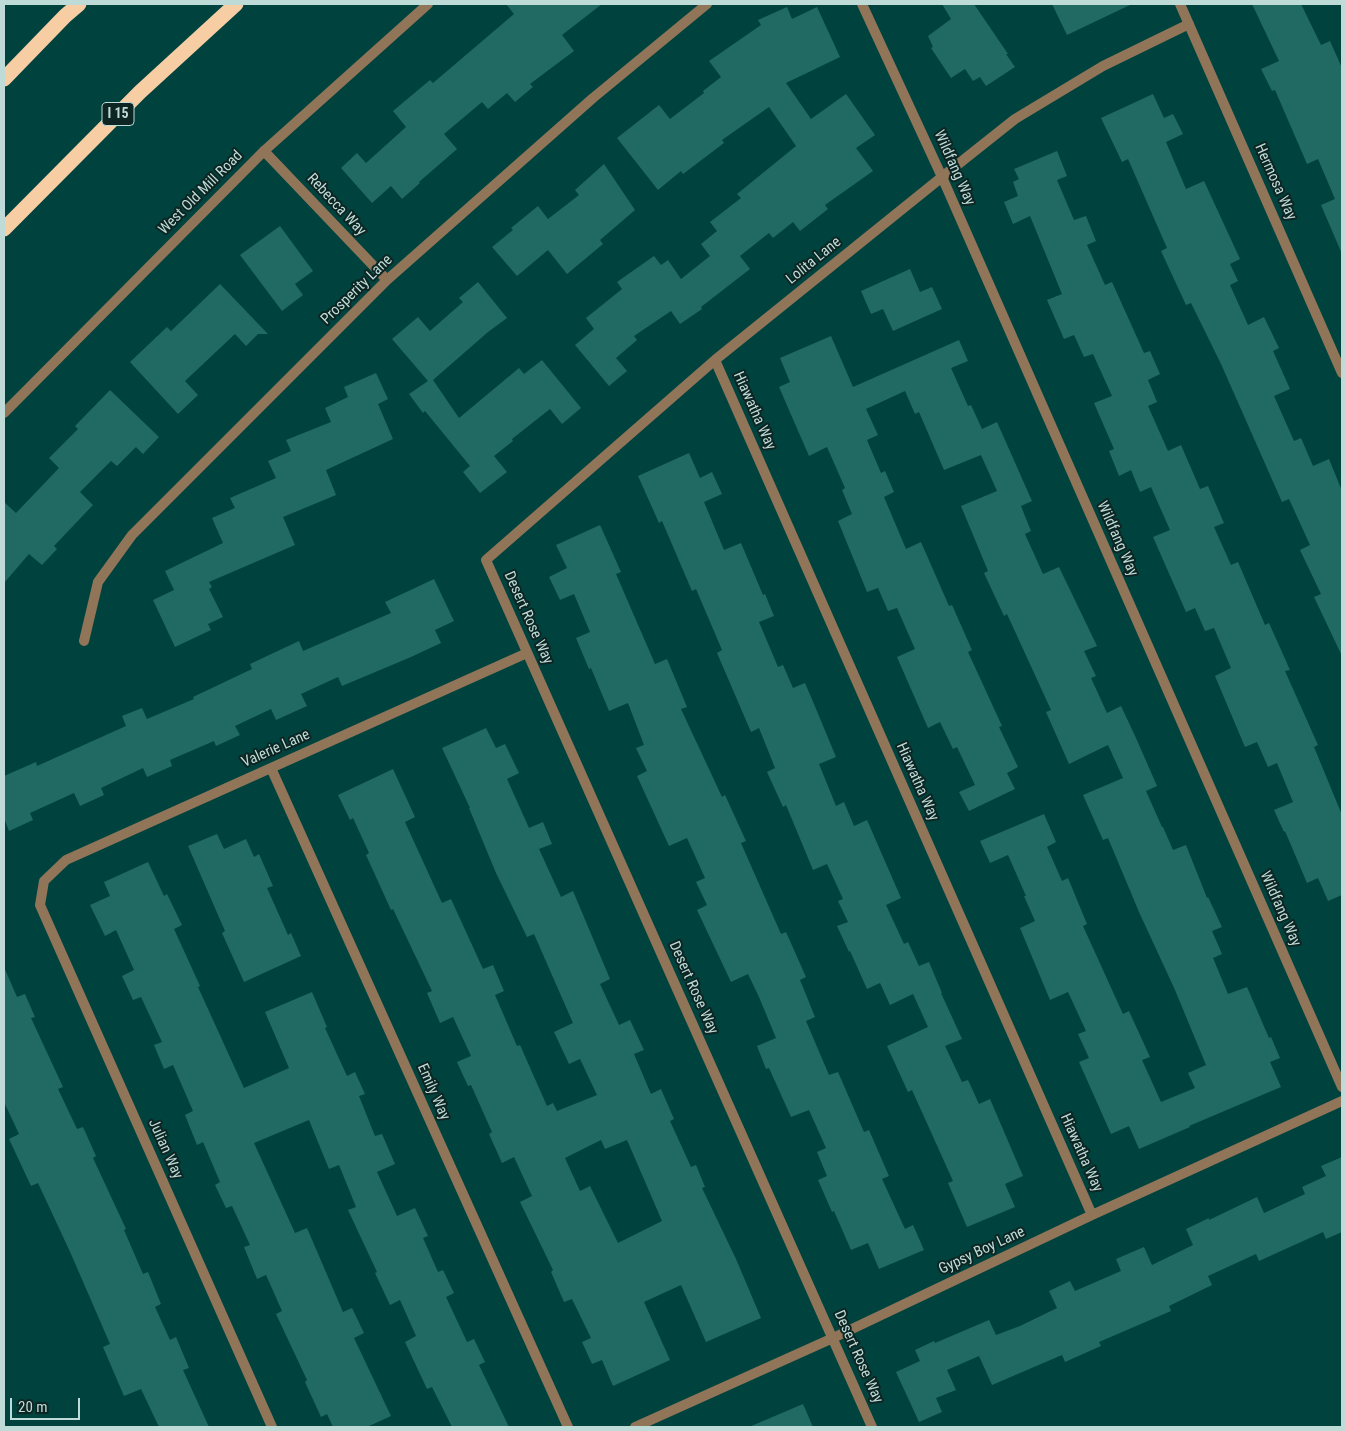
<!DOCTYPE html>
<html>
<head>
<meta charset="utf-8">
<style>
  body { margin:0 }
  #map { position:relative; width:1346px; height:1431px; overflow:hidden; background:#00433e; font-family:"Roboto Condensed",sans-serif }
  canvas { display:block }
  .frame { position:absolute; inset:0; border:5px solid #bfdbd7; pointer-events:none }
  .scale { position:absolute; left:10px; top:1398px; width:70px; height:22px; box-sizing:border-box; border:2px solid #bfdbd7; border-top:0; padding-left:6px; font-size:15px; line-height:18px; white-space:nowrap; color:#bfdbd7; -webkit-text-stroke:4px #0d2523; paint-order:stroke }
</style>
</head>
<body>
<div id="map">
<canvas width="1346" height="1431"></canvas>
<div class="frame"></div>
<div class="scale">20 m</div>
</div>
<script>
const context = document.querySelector('canvas').getContext('2d');
context.lineJoin = 'round';
function fill(path, color) {
  context.fillStyle = color;
  context.fill(path, 'evenodd');
}
function poly(rows) {
  const path = new Path2D();
  for (const r of rows) {
    path.moveTo(r[0], r[1]);
    for (let i = 2; i < r.length; i += 2) path.lineTo(r[i], r[i + 1]);
  }
  return path;
}
function trace(path, color, width, dash) {
  context.strokeStyle = color;
  context.lineWidth = width;
  context.lineCap = dash ? 'butt' : 'round';
  context.setLineDash(dash || []);
  context.stroke(path);
}
function write(font, color, halo, rows, align = 'center') {
  context.font = font + ' "Roboto Condensed",sans-serif';
  context.lineWidth = 4;
  context.setLineDash([]);
  context.textBaseline = 'middle';
  context.strokeStyle = halo;
  context.fillStyle = color;
  for (const [text, x, y, turn = 0] of rows) {
    context.save();
    context.translate(x, y);
    context.rotate((+turn || 0) * Math.PI / 180);
    context.textAlign = isNaN(turn) ? turn : align;
    if (halo) context.strokeText(text, 0, 0);
    context.fillText(text, 0, 0);
    context.restore();
  }
}
fill(poly([
  [506,4,602,4,562,35,574,51,530,84,533,87,515,102,507,93,488,109,482,102,444,134,457,149,419,182,420,183,402,199,391,186,372,203,341,168,357,153,366,163,406,127,393,111,430,80,433,83,514,14],
  [942,4,974,4,1008,54,1006,54,1015,67,986,86,980,77,973,81,965,69,951,78,931,48,933,47,928,36,951,19],
  [1052,4,1132,4,1067,35],
  [1252,4,1301,4,1321,45,1330,41,1342,68,1342,254,1321,205,1335,199,1318,159,1307,164,1275,90,1272,91,1261,69,1279,61],
  [787,7,792,19,817,7,840,57,786,83,811,119,846,94,875,135,856,148,873,171,825,205,828,209,800,231,793,222,773,238,769,233,740,256,750,269,701,307,702,309,680,324,671,311,634,336,637,340,616,358,627,371,609,386,575,345,594,329,586,318,622,289,617,282,654,256,661,265,668,260,681,279,710,256,701,244,717,231,710,222,741,198,737,194,796,146,769,107,722,140,724,143,683,174,681,171,658,190,617,138,659,105,670,119,704,93,703,91,721,77,709,61,761,25,758,20],
  [1153,94,1164,118,1173,114,1183,134,1166,142,1186,189,1204,181,1240,259,1230,264,1238,281,1230,285,1248,325,1264,317,1279,348,1273,351,1290,389,1274,396,1294,441,1301,438,1313,466,1329,459,1342,491,1342,656,1314,597,1321,594,1300,550,1310,545,1289,499,1282,502,1221,364,1191,303,1186,305,1161,251,1167,248,1128,159,1122,162,1101,118],
  [1057,151,1067,176,1057,180,1074,220,1086,216,1096,241,1087,245,1105,285,1112,282,1144,353,1150,351,1160,374,1148,380,1157,402,1148,406,1168,451,1181,445,1200,489,1208,486,1224,523,1214,527,1231,565,1238,562,1265,625,1269,623,1290,670,1285,671,1318,745,1314,747,1342,815,1342,895,1328,901,1318,878,1307,883,1285,831,1284,832,1274,810,1293,802,1277,763,1268,767,1257,742,1245,747,1231,714,1215,676,1231,668,1214,628,1205,631,1195,608,1186,612,1153,537,1170,530,1151,487,1140,492,1131,470,1119,476,1109,451,1114,449,1094,403,1112,396,1093,354,1084,357,1074,335,1064,339,1047,300,1062,294,1030,216,1013,224,1004,202,1018,196,1013,182,1019,179,1014,169],
  [604,164,635,210,600,240,603,244,567,274,548,250,517,276,492,247,513,230,511,228,538,206,548,219,579,195,575,190],
  [280,226,313,271,295,284,303,295,282,311,240,255],
  [910,269,920,292,932,287,942,309,893,331,883,309,871,314,861,291],
  [478,282,507,318,488,332,433,380,459,418,519,368,524,374,542,360,581,408,562,424,550,409,512,439,513,441,494,456,507,472,480,493,463,472,470,466,425,411,423,413,409,394,428,381,392,339,418,317,430,331,463,302,459,298],
  [220,284,268,334,258,334,246,346,235,334,185,381,198,395,178,414,130,362,167,327,171,331],
  [831,336,853,387,959,340,968,361,951,368,968,406,971,405,982,429,997,422,1032,501,1021,506,1031,531,1025,534,1043,574,1059,567,1097,646,1084,651,1096,676,1091,678,1107,713,1121,706,1136,738,1157,786,1146,791,1162,827,1163,827,1173,850,1186,845,1207,898,1208,897,1222,927,1212,931,1222,954,1213,958,1228,994,1247,987,1269,1038,1271,1037,1280,1058,1270,1062,1281,1087,1189,1126,1190,1127,1139,1149,1129,1126,1111,1134,1079,1062,1089,1058,1078,1034,1086,1031,1068,992,1050,1000,1020,928,1035,921,1024,896,1026,896,1008,855,990,863,980,841,1044,814,1056,842,1047,847,1062,881,1068,878,1087,924,1083,926,1123,1014,1129,1011,1150,1057,1142,1060,1161,1102,1195,1088,1188,1073,1206,1065,1175,990,1139,912,1108,838,1103,840,1083,795,1123,778,1108,745,1069,764,1046,712,1051,710,1007,614,1004,616,984,573,988,571,961,506,997,491,981,455,944,470,919,412,915,414,905,391,866,409,878,435,867,440,881,473,885,471,894,492,884,497,906,549,921,542,949,606,952,605,972,650,968,652,1002,726,999,727,1018,767,1007,773,1015,789,969,811,959,792,975,785,957,747,953,749,940,722,928,728,897,657,915,649,897,608,888,611,878,588,867,592,838,521,852,514,842,490,845,488,827,447,809,456,779,387,790,382,780,358],
  [376,373,388,399,378,404,393,439,326,470,336,495,283,517,295,545,209,582,212,587,209,589,223,617,208,624,211,630,175,647,153,600,174,590,165,571,223,543,212,518,235,508,230,498,276,478,268,461,291,451,286,440,331,422,325,408,348,397,344,387],
  [110,390,159,437,143,454,136,447,117,466,111,461,80,492,93,505,54,546,57,549,42,565,29,554,4,583,4,502,16,513,59,468,49,458,78,429,75,426],
  [689,453,700,478,712,472,722,494,704,502,724,550,741,543,763,595,765,594,774,616,759,622,778,667,783,665,793,688,805,683,814,704,836,757,819,764,836,806,844,802,854,826,867,820,901,898,886,905,904,944,908,942,919,966,929,962,942,993,941,993,962,1039,945,1046,962,1082,968,1080,979,1104,990,1099,1023,1176,1005,1184,1015,1207,967,1227,948,1183,953,1181,912,1090,908,1092,887,1046,928,1027,913,994,890,1005,880,983,867,989,850,951,849,952,837,926,848,922,838,901,843,899,827,864,813,870,786,805,783,807,767,772,775,768,759,728,751,732,717,653,722,650,696,589,692,591,662,521,659,523,638,476],
  [600,525,621,572,616,574,655,664,667,659,687,707,681,709,722,797,725,795,746,841,741,843,781,934,786,932,806,977,800,980,815,1017,806,1021,829,1075,838,1072,864,1132,869,1130,889,1176,882,1179,905,1229,913,1225,924,1250,879,1269,868,1243,851,1250,834,1211,832,1212,818,1180,827,1176,817,1152,826,1148,809,1110,791,1117,769,1068,766,1069,757,1046,776,1038,759,997,748,974,731,982,697,910,707,905,696,882,705,878,687,838,669,846,637,776,647,771,636,748,644,745,628,703,609,711,591,668,589,669,576,638,590,632,574,594,560,600,549,577,567,568,556,545],
  [434,579,454,621,435,630,441,643,411,657,342,686,338,677,301,694,307,706,276,720,271,709,235,726,240,735,216,746,214,741,170,760,172,766,147,777,143,768,101,788,104,795,80,806,74,793,30,813,33,820,9,831,4,818,4,776,36,762,37,766,126,726,122,716,142,708,147,719,194,699,193,697,252,669,250,664,299,641,303,651,391,613,385,602],
  [486,728,496,748,505,744,519,773,507,779,529,828,543,822,552,844,539,849,561,897,573,891,610,979,600,984,619,1025,630,1020,644,1050,634,1054,651,1094,661,1089,674,1119,670,1121,691,1167,696,1165,705,1187,702,1188,736,1259,761,1318,706,1342,681,1285,644,1302,670,1360,613,1386,602,1360,592,1364,582,1342,591,1338,572,1299,564,1302,551,1272,553,1270,520,1202,532,1196,514,1157,502,1163,489,1134,492,1132,471,1085,468,1086,457,1062,471,1056,453,1017,440,1023,427,993,432,991,393,909,391,910,366,855,369,853,353,818,350,820,338,795,393,769,415,817,405,822,442,903,451,899,483,969,493,965,504,991,495,995,517,1046,520,1045,547,1106,553,1103,557,1111,597,1095,580,1059,569,1064,554,1032,573,1023,534,934,527,937,496,873,469,808,470,808,442,748],
  [601,1140,605,1149,627,1140,662,1221,618,1243,590,1186,580,1191,565,1158],
  [217,834,224,849,246,839,254,857,259,854,273,886,267,888,288,935,291,933,301,956,244,982,222,933,225,931,188,846],
  [148,862,164,896,167,894,182,925,174,929,200,986,198,987,244,1088,289,1068,265,1012,312,992,327,1027,325,1028,347,1076,355,1072,365,1094,359,1096,375,1136,382,1134,395,1164,377,1172,397,1216,415,1208,428,1236,423,1238,438,1272,443,1270,454,1293,446,1297,467,1342,474,1339,485,1362,479,1365,509,1427,452,1427,432,1387,427,1389,405,1342,416,1336,400,1300,390,1305,375,1273,377,1272,348,1210,356,1207,339,1165,329,1169,309,1120,254,1143,295,1233,307,1228,343,1312,352,1308,364,1333,354,1338,391,1416,367,1427,333,1427,327,1414,321,1417,305,1382,307,1380,276,1314,282,1311,266,1275,257,1279,244,1247,250,1245,232,1206,226,1208,215,1185,220,1182,203,1142,197,1145,185,1115,193,1111,173,1065,164,1069,154,1045,162,1042,141,997,133,1000,122,976,134,970,116,930,105,936,90,905,110,896,104,882],
  [4,967,17,997,25,994,35,1017,31,1018,63,1087,58,1089,77,1129,83,1127,96,1156,93,1158,126,1229,124,1230,143,1274,148,1272,161,1304,155,1307,170,1340,176,1337,189,1368,183,1370,209,1427,159,1427,141,1389,124,1396,103,1347,110,1344,71,1254,38,1183,31,1186,9,1139,19,1134,4,1102],
  [1342,1157,1342,1232,1326,1239,1323,1232,1259,1261,1256,1254,1208,1276,1212,1285,1169,1306,1171,1311,1099,1342,1101,1346,1065,1362,1062,1355,992,1385,979,1356,947,1370,956,1390,936,1398,942,1412,919,1422,896,1372,920,1361,915,1350,934,1341,935,1343,989,1320,996,1335,1020,1326,1057,1308,1049,1291,1070,1281,1075,1291,1121,1271,1116,1259,1144,1247,1152,1265,1193,1245,1186,1229,1209,1218,1209,1220,1257,1197,1264,1213,1305,1194,1302,1187,1326,1176,1321,1166],
  [803,1404,813,1427,749,1427]
]), '#206a63');
trace(poly([
  [862,4,942,177,1342,1087],
  [1180,4,1342,373],
  [264,151,387,280],
  [715,360,1092,1215],
  [84,641,98,582,132,535,387,280,593,98,707,4],
  [271,768,568,1427],
  [272,1427,40,905,44,881,66,860,527,653],
  [635,1427,833,1338,1092,1215,1342,1101],
  [872,1427,486,560,715,360,942,177,1015,119,1103,66,1189,24]
]), '#917559', 10);
trace(poly([
  [4,413,264,151,428,4]
]), '#917559', 10);
trace(poly([
  [4,79,65,16,79,4],
  [4,229,140,92,236,4]
]), '#f7cda4', 15);
for (const [x, y, w] of [
  [118,114,32]
]) {
  const box = new Path2D();
  box.roundRect(x - w / 2, y - 11.5, w, 23, 4);
  context.fillStyle = '#0d2523';
  context.fill(box);
  trace(box, '#bfdbd7', 1);
}
write('bold 14px', '#bfdbd7', null, [
  ["I 15",118,114]
]);
write('15px', '#bfdbd7', '#0d2523', [
  ["Wildfang Way",954,168,66],
  ["Hermosa Way",1275,182,66],
  ["West Old Mill Road",201,193,-45],
  ["Rebecca Way",336,205,47],
  ["Lolita Lane",814,261,-39],
  ["Prosperity Lane",357,290,-44],
  ["Hiawatha Way",754,411,66],
  ["Wildfang Way",1117,539,66],
  ["Desert Rose Way",528,618,66],
  ["Valerie Lane",276,749,-24],
  ["Hiawatha Way",917,782,66],
  ["Wildfang Way",1280,909,66],
  ["Desert Rose Way",693,988,66],
  ["Emily Way",433,1092,66],
  ["Julian Way",165,1149,66],
  ["Hiawatha Way",1081,1153,66],
  ["Gypsy Boy Lane",982,1251,-25],
  ["Desert Rose Way",858,1357,66]
]);
</script>
</body>
</html>
